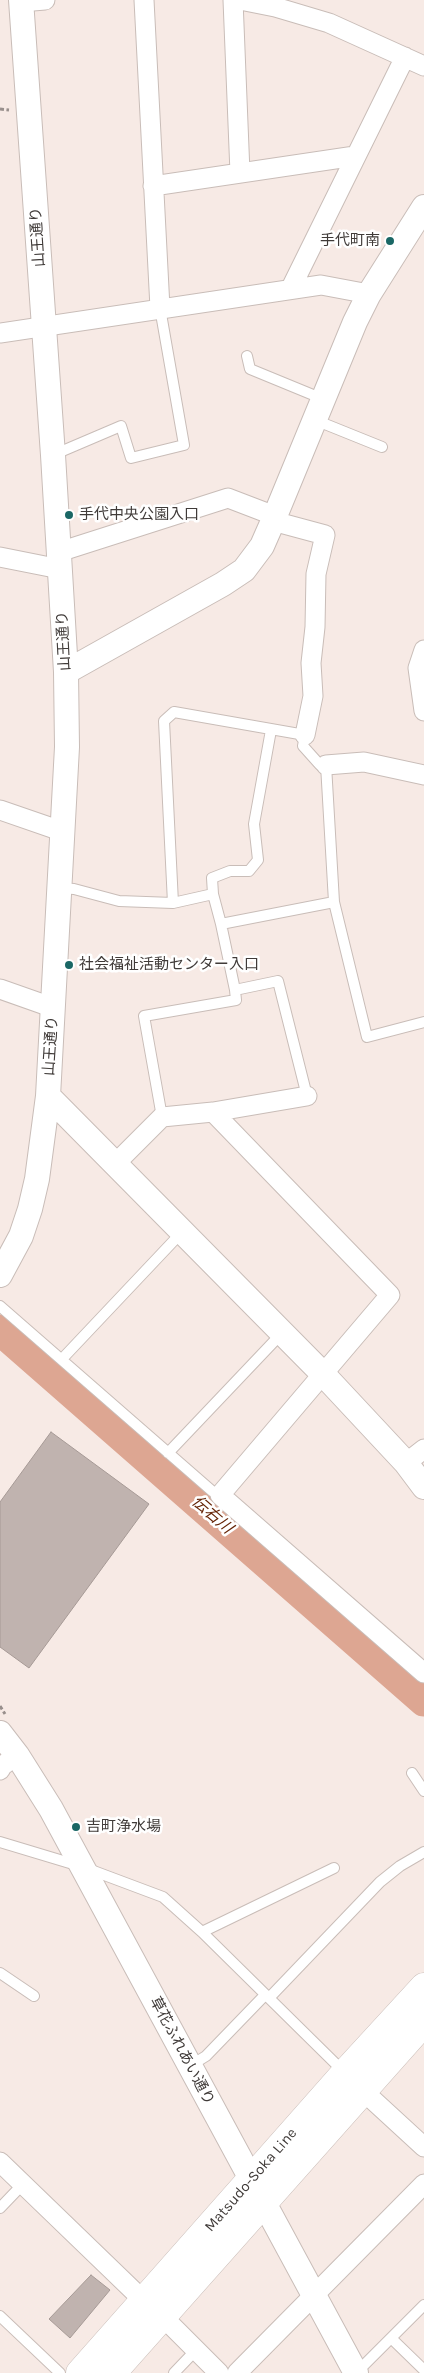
<!DOCTYPE html>
<html>
<head>
<meta charset="utf-8">
<style>
  body { margin:0 }
  canvas { display:block; background:#f7eae5 }
</style>
</head>
<body>
<canvas width="424" height="2373"></canvas>
<script>
const context = document.querySelector('canvas').getContext('2d');
context.lineJoin = 'round';
function poly(rows) {
  const path = new Path2D();
  for (const r of rows) {
    path.moveTo(r[0], r[1]);
    for (let i = 2; i < r.length; i += 2) path.lineTo(r[i], r[i + 1]);
  }
  return path;
}
function trace(path, color, width, dash) {
  context.strokeStyle = color;
  context.lineWidth = width;
  context.lineCap = dash ? 'butt' : 'round';
  context.setLineDash(dash || []);
  context.stroke(path);
}
function fill(path, color) {
  context.fillStyle = color;
  context.fill(path, 'evenodd');
}
function write(font, color, halo, rows, align = 'center') {
  context.font = font + ' Karla,"Noto Sans JP",sans-serif';
  context.lineWidth = 5;
  context.setLineDash([]);
  context.textBaseline = 'middle';
  context.strokeStyle = halo;
  context.fillStyle = color;
  for (const [text, x, y, turn = 0] of rows) {
    context.save();
    context.translate(x, y);
    context.rotate((+turn || 0) * Math.PI / 180);
    context.textAlign = isNaN(turn) ? turn : align;
    if (halo) context.strokeText(text, 0, 0);
    context.fillText(text, 0, 0);
    context.restore();
  }
}
trace(poly([
  [0,1330,424,1701]
]), '#dda692', 31);
const building = poly([
  [51,1432,149,1504,29,1668,0,1647,0,1502,51,1432],
  [91,2275,110,2290,70,2338,49,2319,91,2275]
]);
fill(building, '#c0b3af');
trace(building, '#a69a96', 1);
const service = poly([
  [247,356,250,369,323,399],
  [315,420,382,447],
  [53,455,121,426,131,458,184,445,160,308],
  [59,888,74,889,119,901,173,903,213,894,221,924,334,902,367,1037,424,1022],
  [213,894,212,878,230,871,249,871,258,860,254,824,271,730],
  [173,903,164,721,174,712,305,735,303,746,320,765,326,765,334,902],
  [221,924,235,990],
  [162,1117,144,1016,236,1000,235,990,278,981,307,1096],
  [0,1306,212,1491,220,1495],
  [62,1359,182,1232],
  [168,1453,282,1333],
  [412,1773,424,1791],
  [0,1842,83,1867,163,1897,202,1932,344,2072],
  [202,1932,334,1868],
  [0,1973,34,1996],
  [269,1998,380,1882,400,1866,424,1852],
  [190,2066,206,2056,265,1995],
  [0,2208,23,2184],
  [0,2316,60,2373],
  [391,2338,424,2370],
  [174,2373,196,2350],
  [356,2373,424,2305]
]);
const minor = poly([
  [144,0,160,308],
  [233,0,240,173],
  [240,0,275,7,329,23,424,66],
  [21,2,45,0],
  [153,186,355,156],
  [291,288,405,57],
  [0,333,321,285,369,294],
  [273,521,325,535,316,574,315,627,311,663,313,696,305,735],
  [59,552,228,498,275,516],
  [0,557,60,569],
  [424,650,418,668,424,711],
  [326,765,364,762,424,775],
  [0,810,61,831],
  [0,989,54,1008],
  [213,1112,390,1295,220,1495,424,1673],
  [115,1164,162,1117,213,1112,307,1096],
  [406,1463,424,1449],
  [0,1770,2,1766,17,1755],
  [362,2090,424,2147],
  [0,2162,144,2301],
  [164,2318,219,2373],
  [237,2373,424,2184]
]);
const tertiary = poly([
  [66,672,223,584,244,570,262,546,273,521,355,322,369,294,424,207],
  [48,1096,322,1373,406,1463,424,1487],
  [0,1275,21,1236,30,1209,37,1179,48,1096,67,747,66,672,53,455,21,0],
  [0,1733,17,1755,51,1809,356,2373]
]);
const primary = poly([
  [80,2373,345,2073,424,1987],
  [112,2373,424,2022]
]);
trace(service, '#c9bdb8', 12);
trace(minor, '#c9bdb8', 21);
trace(tertiary, '#c9bdb8', 26);
trace(primary, '#c9bdb8', 29);
trace(poly([
  [0,109,9,110],
  [0,1706,5,1714]
]), '#988f8c', 3, [4, 2.5]);
trace(service, '#fff', 10);
trace(minor, '#fff', 19);
trace(tertiary, '#fff', 24);
trace(primary, '#fff', 28);
for (const [x, y, r, color] of [
  [390,241,5,"#1a6765"],
  [69,515,5,"#1a6765"],
  [69,965,5,"#1a6765"],
  [76,1827,5,"#1a6765"]
]) {
  const dot = new Path2D();
  dot.arc(x, y, r, 0, 2 * Math.PI);
  context.fillStyle = color;
  context.fill(dot);
  trace(dot, '#fff', 2);
}
write('15px', '#403b39', '#fff', [
  ["山王通り",38,237,-94],
  ["山王通り",64,641,-93],
  ["山王通り",51,1046,-86],
  ["草花ふれあい通り",182,2051,62],
  ["Matsudo-Soka Line",251,2180,-49]
]);
write('15px', '#403b39', '#fff', [
  ["手代町南",380,241,"right"],
  ["手代中央公園入口",79,515],
  ["社会福祉活動センター入口",79,965],
  ["吉町浄水場",86,1827]
], 'left');
write('italic 16px', '#652406', '#fff', [
  ["伝右川",212,1515,41]
]);
</script>
</body>
</html>
